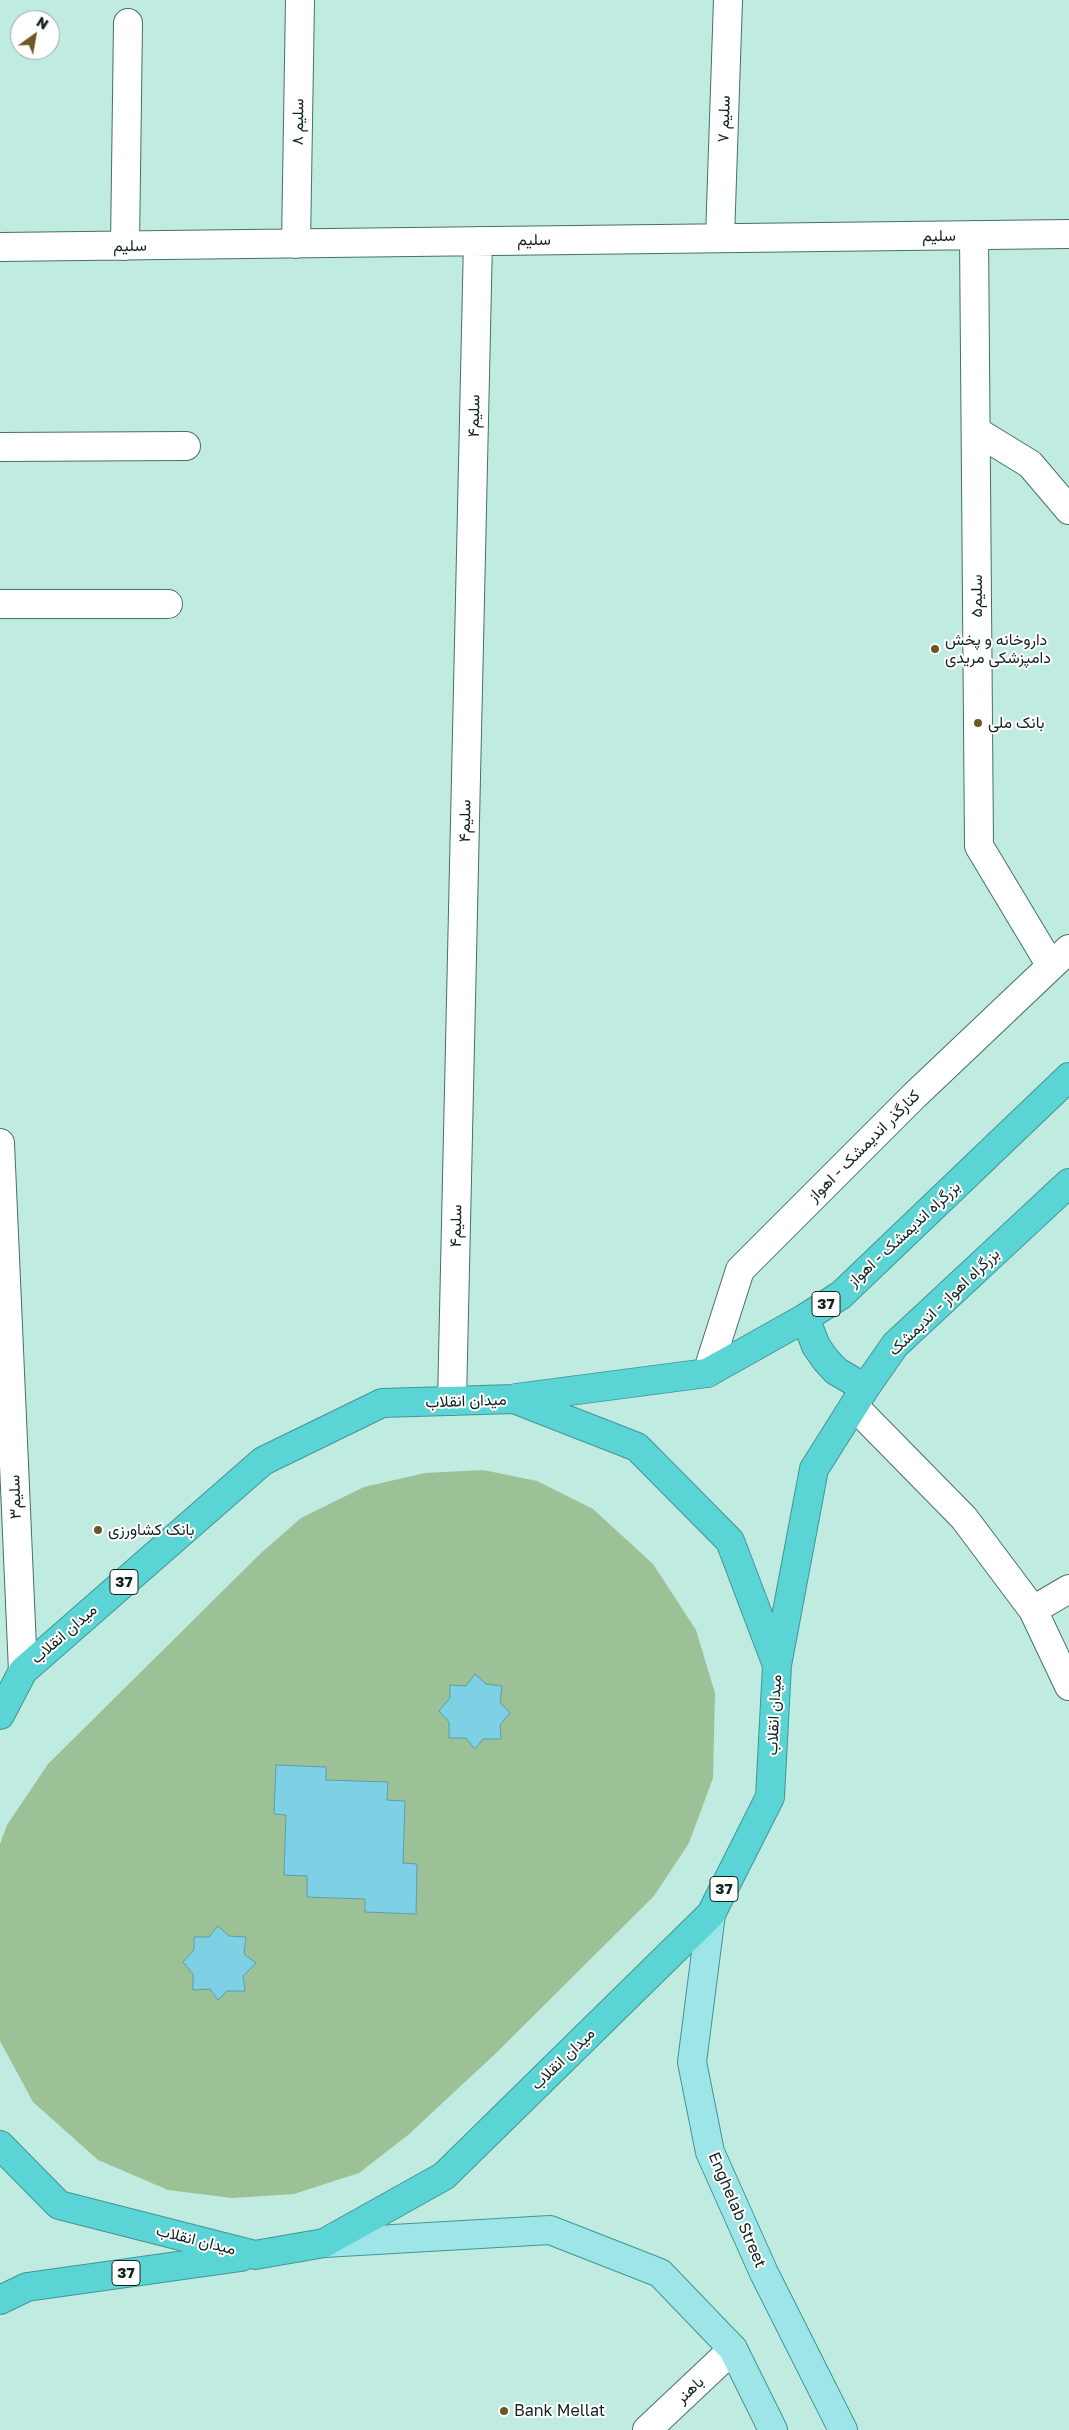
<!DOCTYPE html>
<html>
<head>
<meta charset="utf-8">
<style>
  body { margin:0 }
  #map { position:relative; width:1069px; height:2430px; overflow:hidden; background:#c0ebe0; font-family:"Golos Text",sans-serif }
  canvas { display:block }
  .north { position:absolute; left:10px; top:10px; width:50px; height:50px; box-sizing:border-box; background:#fff; border:1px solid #a1a7a5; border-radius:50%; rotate:32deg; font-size:14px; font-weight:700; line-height:20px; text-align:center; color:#13231f }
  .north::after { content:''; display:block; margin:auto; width:18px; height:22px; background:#6d5727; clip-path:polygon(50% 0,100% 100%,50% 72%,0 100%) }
</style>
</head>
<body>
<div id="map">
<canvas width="1069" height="2430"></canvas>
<div class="north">N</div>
</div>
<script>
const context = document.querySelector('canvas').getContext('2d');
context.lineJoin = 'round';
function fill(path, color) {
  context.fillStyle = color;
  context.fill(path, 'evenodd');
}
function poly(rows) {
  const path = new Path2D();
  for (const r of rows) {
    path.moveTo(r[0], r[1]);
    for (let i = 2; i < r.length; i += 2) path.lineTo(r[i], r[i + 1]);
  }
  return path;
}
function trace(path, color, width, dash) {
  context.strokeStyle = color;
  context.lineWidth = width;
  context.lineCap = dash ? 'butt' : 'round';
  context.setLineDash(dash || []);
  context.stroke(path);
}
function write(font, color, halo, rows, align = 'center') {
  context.font = font + ' "Golos Text",Vazirmatn,sans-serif';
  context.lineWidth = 4;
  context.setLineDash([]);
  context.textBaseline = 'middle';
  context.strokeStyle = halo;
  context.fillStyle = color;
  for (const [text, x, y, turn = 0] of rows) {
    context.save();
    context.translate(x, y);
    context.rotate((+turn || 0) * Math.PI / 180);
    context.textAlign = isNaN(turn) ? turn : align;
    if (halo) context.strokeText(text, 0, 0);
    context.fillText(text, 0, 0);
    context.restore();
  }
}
fill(poly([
  [483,1470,537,1481,593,1509,653,1564,696,1630,715,1693,713,1778,689,1843,654,1896,493,2056,408,2135,359,2173,294,2194,232,2198,168,2190,98,2160,33,2102,0,2041,0,1844,7,1825,48,1764,261,1553,301,1518,364,1487,425,1473]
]), '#9cc196');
const water = poly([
  [475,1674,486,1684,502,1686,500,1702,510,1713,500,1725,501,1739,483,1739,475,1749,466,1738,449,1738,449,1722,439,1711,450,1698,450,1685,466,1686,475,1674],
  [276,1765,326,1767,326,1780,388,1782,387,1800,405,1801,403,1863,417,1864,416,1914,365,1912,365,1899,307,1897,307,1876,284,1875,286,1815,274,1814,276,1765],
  [218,1926,229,1936,246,1937,244,1954,256,1963,243,1976,245,1991,227,1991,218,2000,210,1989,193,1990,193,1974,183,1962,194,1950,194,1937,209,1937,218,1926]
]);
fill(water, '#7ed1e5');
trace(water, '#5e9daa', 1);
const minor = poly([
  [974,235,979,846,1051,966],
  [720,238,728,0],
  [296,244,300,0],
  [125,246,128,23],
  [0,247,1069,234],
  [976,431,1030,464,1069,510],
  [0,447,186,446],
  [0,604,168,604],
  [0,1143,23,1671],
  [707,1373,740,1270,915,1095,1069,949],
  [452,1401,478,241],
  [854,1406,964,1518,1033,1610,1069,1589],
  [1033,1610,1069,1686],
  [647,2430,733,2349]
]);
const major = poly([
  [711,1914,692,2062,710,2152,764,2273,843,2430],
  [324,2243,550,2230,660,2273,733,2349,773,2430]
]);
const highway = poly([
  [805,1318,816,1346,825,1359,836,1371,865,1388],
  [516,1398,707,1373,805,1318,841,1295,1069,1077],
  [777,1665,814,1469,865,1388,895,1345,1069,1183],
  [0,1715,23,1671,263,1461,382,1403,514,1399,637,1447,730,1541,777,1665,770,1797,711,1914,444,2176,324,2243,255,2255,59,2205,0,2145],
  [0,2300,27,2287,241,2257]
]);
trace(minor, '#487066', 30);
trace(major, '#429695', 30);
trace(highway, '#429695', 30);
trace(minor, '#fff', 28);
trace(major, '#9de5e6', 28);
trace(highway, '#5bd4d5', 28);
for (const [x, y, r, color] of [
  [935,649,5,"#6d5727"],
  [978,723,5,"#6d5727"],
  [98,1530,5,"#6d5727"],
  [504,2411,5,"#6d5727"]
]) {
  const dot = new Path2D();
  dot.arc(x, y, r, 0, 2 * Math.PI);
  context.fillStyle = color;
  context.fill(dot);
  trace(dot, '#fff', 2);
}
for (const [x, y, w] of [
  [826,1304,28],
  [124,1582,28],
  [724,1889,28],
  [126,2273,28]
]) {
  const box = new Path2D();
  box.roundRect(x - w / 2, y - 12.5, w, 25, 4);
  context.fillStyle = '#fff';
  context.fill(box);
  trace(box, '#13231f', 1);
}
write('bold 15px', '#13231f', null, [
  ["37",826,1304],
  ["37",124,1582],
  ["37",724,1889],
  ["37",126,2273]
]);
write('16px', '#13231f', '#fff', [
  ["سلیم ۷",724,119,-88],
  ["سلیم ۸",298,122,-89],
  ["سلیم",939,236,-1],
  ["سلیم",534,240,-1],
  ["سلیم",130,246,-1],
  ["سلیم۴",474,416,-89],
  ["سلیم۵",977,596,-90],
  ["سلیم۴",465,821,-89],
  ["کنارگذر اندیمشک - اهواز",864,1146,-45],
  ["سلیم۴",456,1226,-89],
  ["بزرگراه اندیمشک - اهواز",904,1234,-43],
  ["بزرگراه اهواز - اندیمشک",944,1302,-44],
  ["میدان انقلاب",466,1401,-2],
  ["سلیم۳",15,1497,-92],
  ["میدان انقلاب",64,1634,-41],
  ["میدان انقلاب",774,1715,-87],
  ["میدان انقلاب",563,2059,-44],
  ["Enghelab Street",737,2210,67],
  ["میدان انقلاب",196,2240,14],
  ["باهنر",690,2390,-43]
]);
write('16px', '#13231f', '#fff', [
  ["داروخانه و پخش",945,640],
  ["دامپزشکی مریدی",945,658],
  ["بانک ملی",988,723],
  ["بانک کشاورزی",108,1530],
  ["Bank Mellat",514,2411]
], 'left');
</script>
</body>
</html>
